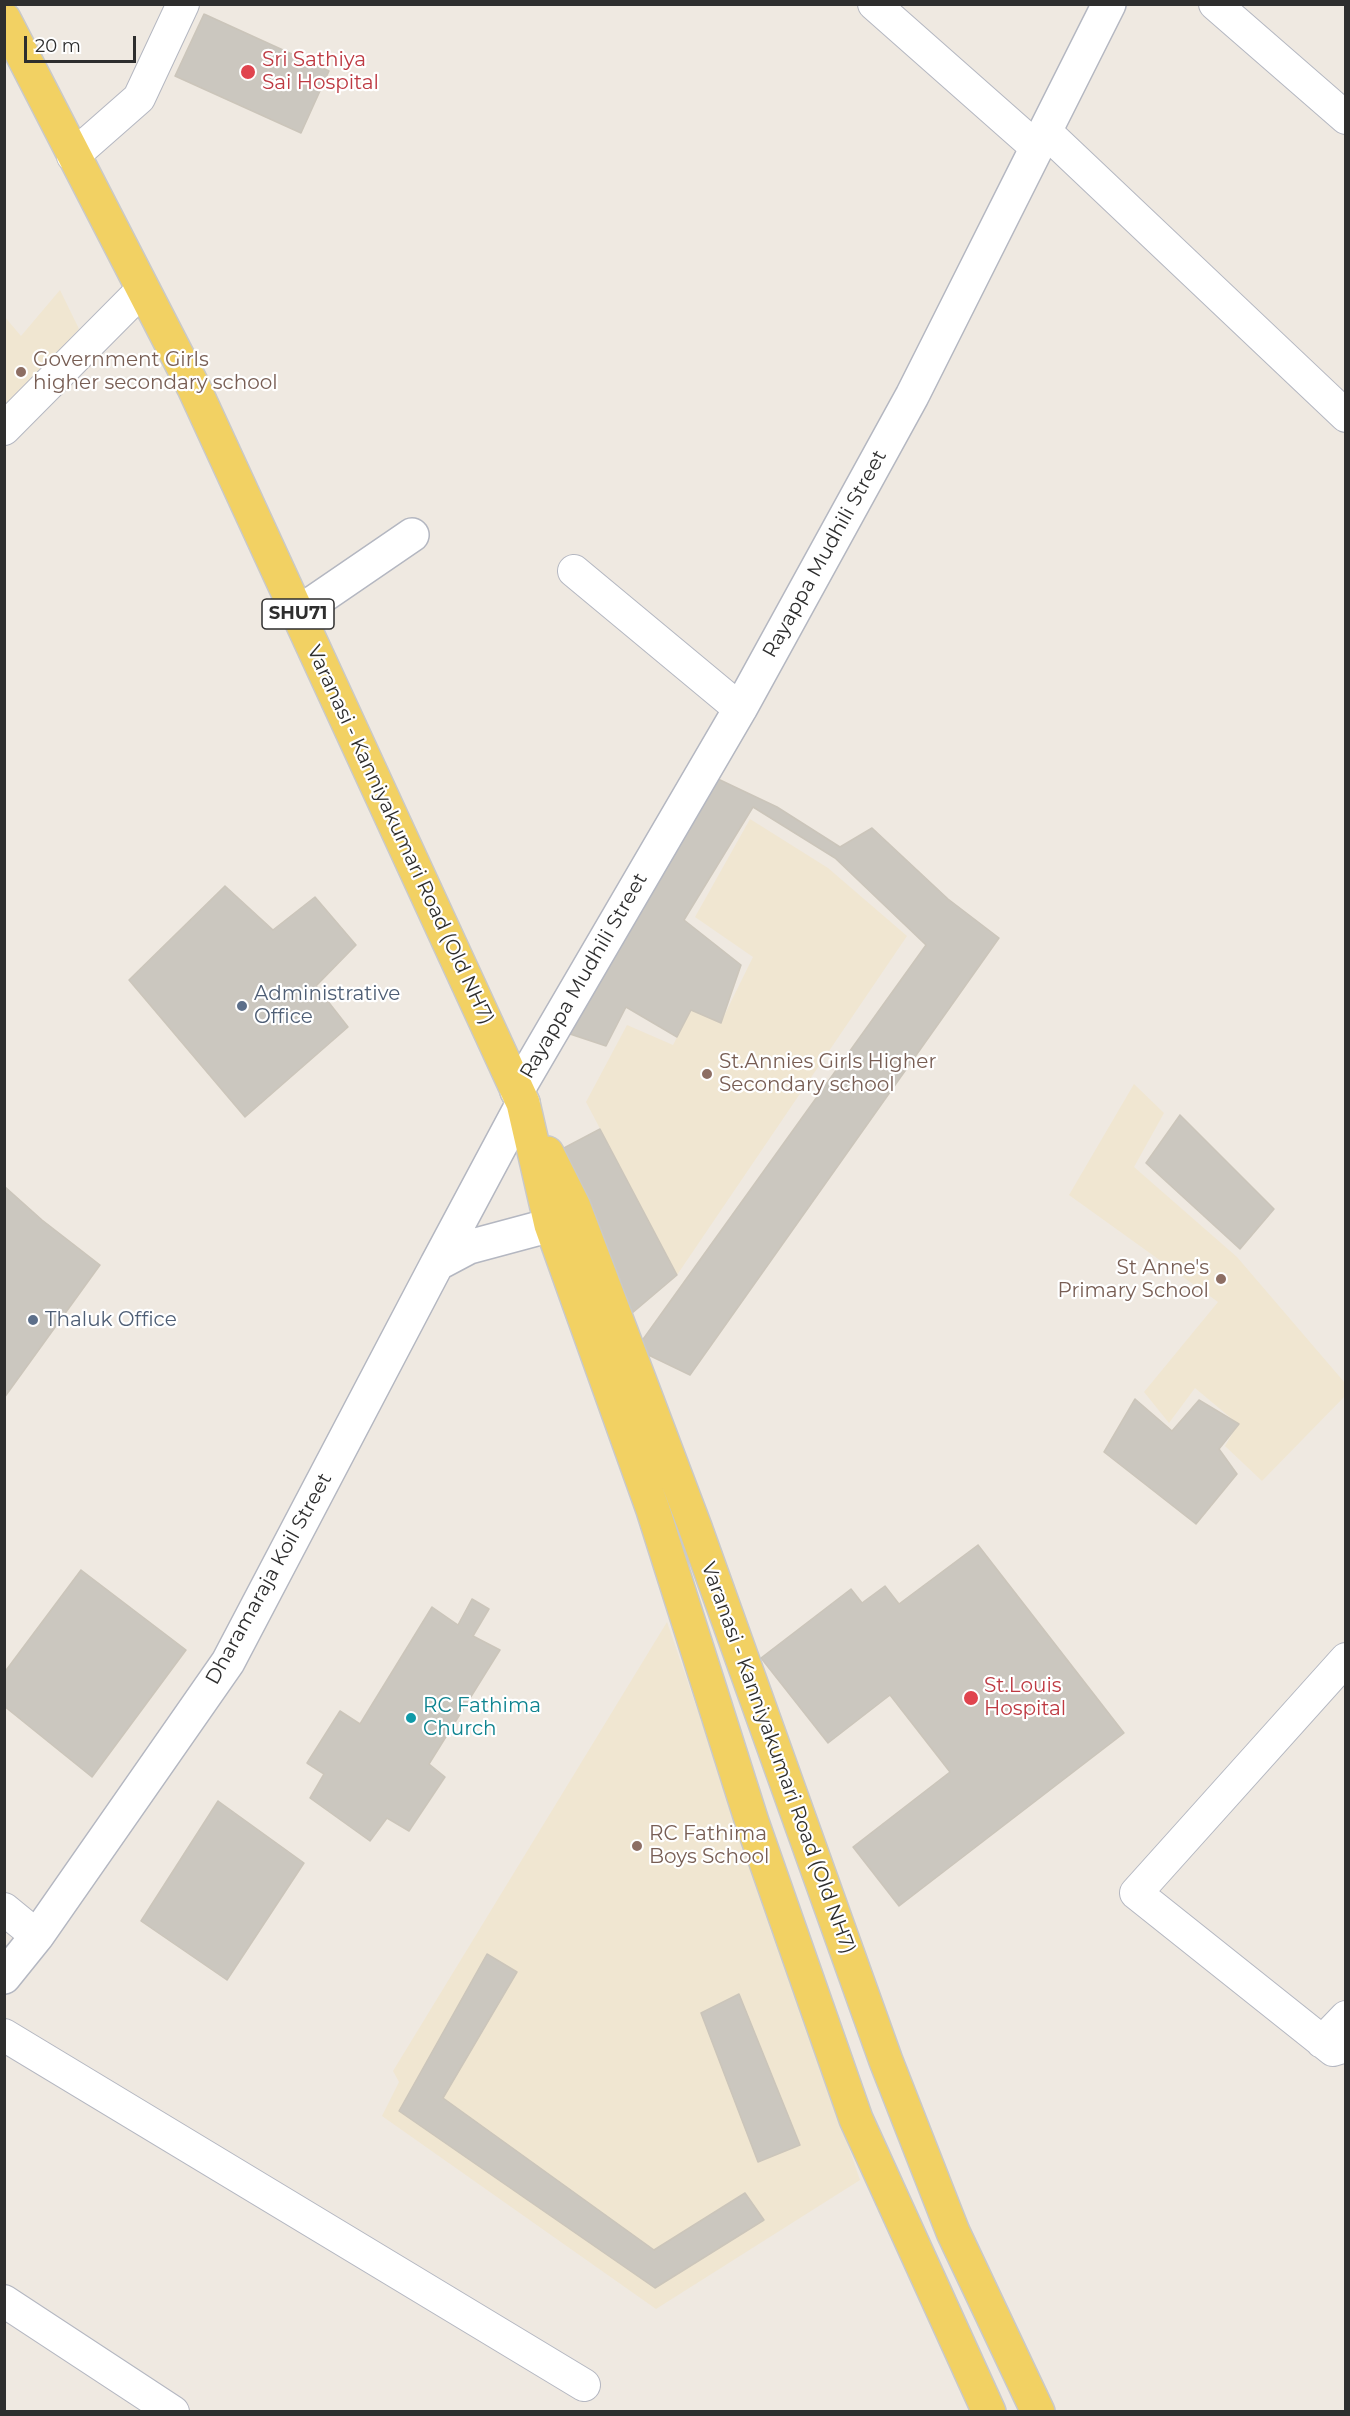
<!DOCTYPE html>
<html>
<head>
<meta charset="utf-8">
<style>
  body { margin:0 }
  #map { position:relative; width:1350px; height:2416px; overflow:hidden; background:#efe9e1; font-family:Montserrat,sans-serif }
  canvas { display:block }
  .frame { position:absolute; inset:0; border:6px solid #2e2e2e; pointer-events:none }
  .scale { position:absolute; left:24px; top:36px; width:112px; height:27px; box-sizing:border-box; border:3px solid #2e2e2e; border-top:0; padding-left:8px; font-size:18px; line-height:21px; white-space:nowrap; color:#2e2e2e; -webkit-text-stroke:4px #fff; paint-order:stroke }
</style>
</head>
<body>
<div id="map">
<canvas width="1350" height="2416"></canvas>
<div class="frame"></div>
<div class="scale">20 m</div>
</div>
<script>
const context = document.querySelector('canvas').getContext('2d');
context.lineJoin = 'round';
function fill(path, color) {
  context.fillStyle = color;
  context.fill(path, 'evenodd');
}
function poly(rows) {
  const path = new Path2D();
  for (const r of rows) {
    path.moveTo(r[0], r[1]);
    for (let i = 2; i < r.length; i += 2) path.lineTo(r[i], r[i + 1]);
  }
  return path;
}
function trace(path, color, width, dash) {
  context.strokeStyle = color;
  context.lineWidth = width;
  context.lineCap = dash ? 'butt' : 'round';
  context.setLineDash(dash || []);
  context.stroke(path);
}
function write(font, color, halo, rows, align = 'center') {
  context.font = font + ' Montserrat,sans-serif';
  context.lineWidth = 4.5;
  context.setLineDash([]);
  context.textBaseline = 'middle';
  context.strokeStyle = halo;
  context.fillStyle = color;
  for (const [text, x, y, turn = 0] of rows) {
    context.save();
    context.translate(x, y);
    context.rotate((+turn || 0) * Math.PI / 180);
    context.textAlign = isNaN(turn) ? turn : align;
    if (halo) context.strokeText(text, 0, 0);
    context.fillText(text, 0, 0);
    context.restore();
  }
}
fill(poly([
  [60,290,79,329,5,408,4,316,21,336],
  [750,819,828,868,907,936,677,1275,586,1102,627,1025,673,1045,691,1010,721,1022,753,957,695,917],
  [1134,1084,1164,1113,1134,1167,1237,1257,1345,1383,1345,1396,1262,1481,1225,1446,1238,1424,1195,1388,1169,1423,1144,1392,1218,1302,1069,1195],
  [667,1622,860,2180,656,2309,382,2116,399,2082,393,2071]
]), '#f0e6d1');
const building = poly([
  [204,14,329,71,301,133,175,76,204,14],
  [718,779,777,807,840,847,872,828,948,899,999,938,690,1375,636,1349,926,945,835,858,753,807,684,920,741,965,721,1023,691,1010,677,1037,626,1007,606,1046,570,1034,718,779],
  [225,886,273,930,315,897,356,945,316,986,348,1027,245,1117,129,980,225,886],
  [1180,1115,1274,1209,1240,1249,1146,1163,1180,1115],
  [600,1129,677,1275,631,1314,562,1149,600,1129],
  [4,1186,42,1220,100,1265,4,1398,4,1186],
  [1135,1399,1172,1431,1199,1400,1239,1424,1219,1449,1237,1474,1196,1524,1104,1452,1135,1399],
  [978,1545,1124,1733,899,1906,853,1847,950,1772,890,1695,828,1743,761,1658,851,1589,862,1603,885,1586,899,1604,978,1545],
  [81,1570,186,1650,92,1777,4,1706,4,1673,81,1570],
  [472,1599,489,1609,473,1636,500,1650,429,1764,445,1777,409,1831,387,1818,370,1841,310,1798,324,1774,307,1763,340,1711,360,1724,432,1607,458,1625,472,1599],
  [218,1801,304,1863,227,1980,141,1921,218,1801],
  [487,1954,517,1972,443,2098,654,2250,745,2193,764,2220,655,2288,399,2111,487,1954],
  [739,1994,800,2145,758,2162,701,2013,739,1994]
]);
fill(building, '#cbc7bf');
trace(building, '#cbc5ba', 1.5);
const minor = poly([
  [874,4,1037,148],
  [1215,4,1346,118],
  [1045,131,1346,416],
  [73,156,139,98,183,4],
  [4,429,143,289],
  [574,571,740,709],
  [1346,1659,1136,1893,1333,2050,1346,2046],
  [4,1909,37,1936],
  [4,2035,584,2385],
  [1322,2042,1346,2017],
  [4,2301,173,2412]
]);
const tertiary = poly([
  [298,613,412,535],
  [517,1091,740,709,912,396,1109,4],
  [437,1264,523,1103],
  [4,1977,37,1936,228,1662,437,1264,469,1247,551,1225]
]);
const primary = poly([
  [4,19,194,388,523,1103,551,1225,653,1510,752,1822,856,2119,989,2412],
  [547,1153,574,1207,695,1527,886,2061,953,2232,1038,2412]
]);
trace(minor, '#b4b7c1', 34);
trace(tertiary, '#b4b7c1', 36);
trace(primary, '#c9c9c9', 36);
trace(minor, '#fff', 32);
trace(tertiary, '#fff', 33);
trace(primary, '#f2d163', 33);
for (const [x, y, r, color] of [
  [248,72,8,"#e0444e"],
  [21,372,6,"#8d6e63"],
  [242,1006,6,"#5c6f8a"],
  [707,1074,6,"#8d6e63"],
  [1221,1279,6,"#8d6e63"],
  [33,1320,6,"#5c6f8a"],
  [971,1698,8,"#e0444e"],
  [411,1718,6,"#0f9aa8"],
  [637,1846,6,"#8d6e63"]
]) {
  const dot = new Path2D();
  dot.arc(x, y, r, 0, 2 * Math.PI);
  context.fillStyle = color;
  context.fill(dot);
  trace(dot, '#fff', 2);
}
for (const [x, y, w] of [
  [298,614,72]
]) {
  const box = new Path2D();
  box.roundRect(x - w / 2, y - 15, w, 30, 4.5);
  context.fillStyle = '#fff';
  context.fill(box);
  trace(box, '#2e2e2e', 1.5);
}
write('bold 18px', '#2e2e2e', null, [
  ["SHU71",298,614]
]);
write('20px', '#be3a42', '#fff', [
  ["Sri Sathiya",262,60],
  ["Sai Hospital",262,83],
  ["St.Louis",984,1686],
  ["Hospital",984,1709]
], 'left');
write('20px', '#785e54', '#fff', [
  ["Government Girls",33,360],
  ["higher secondary school",33,383],
  ["St.Annies Girls Higher",719,1062],
  ["Secondary school",719,1085],
  ["St Anne's",1209,1268,"right"],
  ["Primary School",1209,1291,"right"],
  ["RC Fathima",649,1834],
  ["Boys School",649,1857]
], 'left');
write('20px', '#2e2e2e', '#fff', [
  ["Rayappa Mudhili Street",825,554,-61],
  ["Varanasi - Kanniyakumari Road (Old NH7)",400,835,65],
  ["Rayappa Mudhili Street",584,976,-60],
  ["Dharamaraja Koil Street",269,1579,-61],
  ["Varanasi - Kanniyakumari Road (Old NH7)",778,1758,70]
]);
write('20px', '#4e5e75', '#fff', [
  ["Administrative",254,994],
  ["Office",254,1017],
  ["Thaluk Office",45,1320]
], 'left');
write('20px', '#0d838f', '#fff', [
  ["RC Fathima",423,1706],
  ["Church",423,1729]
], 'left');
</script>
</body>
</html>
